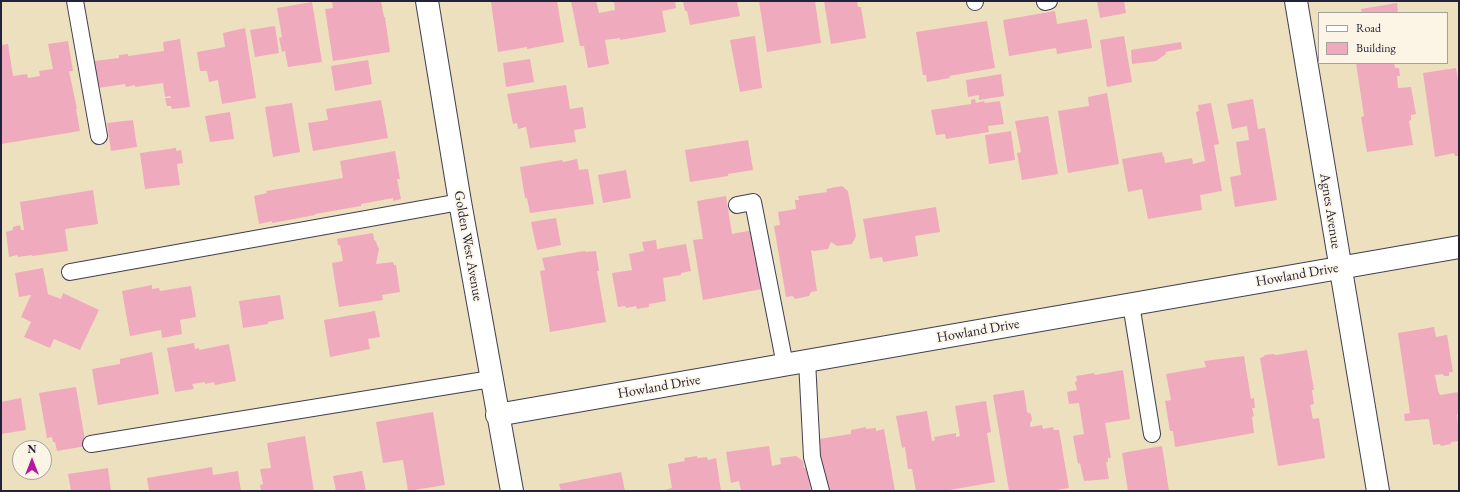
<!DOCTYPE html>
<html>
<head>
<meta charset="utf-8">
<style>
  body { margin:0 }
  #map { position:relative; width:1460px; height:492px; overflow:hidden; background:#ede0be; font-family:"EB Garamond",serif }
  canvas { display:block }
  .frame { position:absolute; inset:0; border:2px solid #22223b; pointer-events:none }
  .legend { position:absolute; left:1318px; top:12px; width:130px; height:52px; box-sizing:border-box; background:#fcf5e5; border:1px solid #a5a1a1; margin:0; padding:5px 7px; list-style:none; font-size:12px; color:#22223b }
  .legend li { display:flex; align-items:center; gap:8px; height:20px }
  .legend b { width:20px; border:1px solid #a5a1a1 }
  .north { position:absolute; left:12px; top:440px; width:40px; height:40px; box-sizing:border-box; background:#fcf5e5; border:1px solid #a5a1a1; border-radius:50%; rotate:0deg; font-size:11px; font-weight:700; line-height:16px; text-align:center; color:#22223b }
  .north::after { content:''; display:block; margin:auto; width:14px; height:18px; background:#b5179e; clip-path:polygon(50% 0,100% 100%,50% 72%,0 100%) }
</style>
</head>
<body>
<div id="map">
<canvas width="1460" height="492"></canvas>
<div class="frame"></div>
<ul class="legend">
<li><b style="height:5px;background:#fff"></b>Road</li>
<li><b style="height:11px;background:#f0aabe"></b>Building</li>
</ul>
<div class="north">N</div>
</div>
<script>
const context = document.querySelector('canvas').getContext('2d');
context.lineJoin = 'round';
function fill(path, color) {
  context.fillStyle = color;
  context.fill(path, 'evenodd');
}
function poly(rows) {
  const path = new Path2D();
  for (const r of rows) {
    path.moveTo(r[0], r[1]);
    for (let i = 2; i < r.length; i += 2) path.lineTo(r[i], r[i + 1]);
  }
  return path;
}
function trace(path, color, width, dash) {
  context.strokeStyle = color;
  context.lineWidth = width;
  context.lineCap = dash ? 'butt' : 'round';
  context.setLineDash(dash || []);
  context.stroke(path);
}
function write(font, color, halo, rows, align = 'center') {
  context.font = font + ' "EB Garamond",serif';
  context.lineWidth = 3.5;
  context.setLineDash([]);
  context.textBaseline = 'middle';
  context.strokeStyle = halo;
  context.fillStyle = color;
  for (const [text, x, y, turn = 0] of rows) {
    context.save();
    context.translate(x, y);
    context.rotate((+turn || 0) * Math.PI / 180);
    context.textAlign = isNaN(turn) ? turn : align;
    if (halo) context.strokeText(text, 0, 0);
    context.fillText(text, 0, 0);
    context.restore();
  }
}
fill(poly([
  [332,1,381,1,384,17,385,17,390,52,333,61,325,9,333,8],
  [498,1,557,1,564,42,527,49,527,47,498,52,491,2],
  [571,1,596,1,599,13,615,10,614,1,675,1,676,8,662,11,666,32,620,40,620,38,605,40,609,64,588,68,584,46,580,46],
  [683,1,737,1,740,16,690,25,687,11,685,11],
  [759,1,815,1,821,43,767,52],
  [824,1,857,1,858,7,861,7,866,38,831,44],
  [1097,1,1124,1,1126,13,1100,18],
  [312,2,322,62,288,67,285,51,282,52,279,38,282,37,277,8],
  [1397,3,1398,13,1362,13,1361,9],
  [1055,11,1057,24,1087,19,1092,48,1057,54,1056,48,1009,56,1003,20],
  [987,21,995,68,949,76,950,78,927,82,926,75,923,75,916,32],
  [275,26,279,53,255,57,250,30],
  [245,28,256,98,222,104,218,80,209,82,207,71,200,71,197,52,225,47,223,33],
  [755,36,762,88,740,92,730,40],
  [1124,36,1132,82,1107,87,1100,40],
  [180,39,190,107,172,109,171,106,167,106,165,98,171,98,170,96,165,97,163,83,135,87,135,85,126,87,125,84,98,88,94,61,119,58,119,55,128,54,128,56,164,51,163,42],
  [68,41,73,71,69,71,77,109,76,109,80,131,1,144,1,45,8,44,13,76,27,74,28,78,40,76,39,71,53,69,48,44],
  [1181,42,1182,49,1165,52,1166,54,1156,61,1132,64,1131,50],
  [530,59,534,82,506,87,503,63],
  [368,60,372,84,335,91,331,66],
  [1356,63,1394,63,1395,68,1399,68,1400,76,1397,76,1398,88,1411,87,1416,114,1411,115,1411,120,1409,121,1413,145,1367,152,1361,117,1364,116],
  [1456,68,1459,87,1459,156,1455,156,1454,153,1435,157,1423,73],
  [1001,74,1004,96,979,100,979,95,968,97,966,80],
  [566,85,570,109,583,107,586,128,574,130,576,142,530,148,526,127,518,129,517,123,513,124,507,94],
  [1107,93,1119,164,1068,173,1058,111,1089,106,1088,97],
  [975,99,976,103,984,101,985,103,1000,101,1004,124,988,126,989,132,946,139,945,134,936,135,931,110,971,104,971,100],
  [1253,99,1258,129,1265,128,1277,200,1235,207,1230,177,1241,175,1236,142,1249,140,1247,126,1232,129,1227,104],
  [381,100,388,138,313,151,308,123,328,120,326,109],
  [292,103,300,152,273,157,265,107],
  [1211,103,1219,144,1214,145,1222,191,1200,195,1202,210,1148,219,1142,189,1128,192,1122,159,1162,152,1163,157,1164,156,1165,163,1192,158,1193,164,1205,161,1196,112,1199,111,1198,105],
  [230,112,234,139,210,142,205,116],
  [1048,116,1058,174,1022,180,1017,153,1021,152,1015,121],
  [133,120,137,147,111,151,107,123],
  [1011,131,1015,160,989,164,985,135],
  [748,140,753,170,728,174,728,176,690,182,685,150],
  [176,148,176,151,181,150,183,163,177,164,180,185,145,189,140,153],
  [395,151,400,179,397,179,401,199,393,201,393,198,361,204,361,206,315,214,315,215,272,223,272,221,259,224,254,196,267,193,266,191,343,178,340,161],
  [577,159,579,170,588,169,594,204,530,213,527,198,525,198,520,167,562,160,563,162],
  [626,170,631,198,603,203,598,175],
  [842,186,848,191,856,236,852,244,837,246,831,242,828,249,814,251,811,250,817,291,811,292,809,296,795,299,793,296,786,297,774,226,780,225,778,212,796,209,795,200,799,200,798,196,827,192,826,189],
  [93,190,98,224,65,229,68,251,32,256,32,255,18,257,17,255,9,257,6,232,13,230,13,227,20,225,21,230,24,230,20,202],
  [726,196,732,234,753,230,762,289,703,300,693,240,703,239,697,201],
  [936,207,940,232,915,236,918,256,883,262,882,257,870,259,863,219],
  [556,218,561,245,537,250,531,222],
  [373,233,374,240,375,240,379,249,376,264,393,262,394,265,396,265,400,292,382,295,383,300,339,307,332,263,343,261,340,245,338,245,337,239],
  [656,240,657,249,686,244,691,271,681,273,681,275,663,278,666,301,649,304,649,307,637,309,636,306,626,308,625,306,618,307,612,273,632,270,629,254,644,251,642,242],
  [585,251,586,252,596,251,599,271,597,271,606,322,550,332,540,271,545,270,542,258],
  [43,268,48,294,61,299,63,293,99,310,80,350,54,339,50,348,24,337,31,322,21,317,31,295,19,297,15,273],
  [152,285,152,289,159,288,160,291,191,286,196,317,180,320,182,334,162,338,161,330,130,336,122,291],
  [280,295,284,319,268,322,268,324,243,328,239,301],
  [375,311,380,337,368,339,370,349,330,357,324,320],
  [1434,327,1436,337,1447,335,1453,372,1449,372,1449,376,1444,376,1443,374,1435,375,1438,391,1440,395,1459,392,1459,414,1457,414,1458,424,1459,424,1459,441,1451,442,1451,444,1441,446,1440,444,1433,445,1429,419,1405,421,1404,414,1410,413,1398,333],
  [194,343,195,349,199,348,199,350,229,344,236,381,215,385,214,382,205,384,205,382,192,384,194,389,175,392,167,348],
  [1307,350,1314,390,1312,390,1314,404,1310,405,1313,419,1319,418,1325,458,1278,466,1260,358,1263,357,1265,355,1273,354,1276,355],
  [152,352,159,394,98,405,92,369,120,364,120,359],
  [1244,356,1251,399,1254,398,1255,408,1252,408,1254,416,1252,417,1254,433,1175,447,1173,431,1170,431,1165,401,1171,400,1166,374,1206,367,1204,361],
  [1123,370,1130,419,1105,423,1111,458,1108,458,1108,462,1106,462,1109,479,1084,481,1080,463,1078,464,1073,436,1084,434,1079,403,1069,404,1067,392,1077,390,1075,382,1077,381,1076,376,1094,373,1095,375],
  [76,387,86,446,57,451,55,442,53,442,52,437,47,438,39,393],
  [1024,390,1027,412,1031,414,1032,420,1030,423,1030,427,1042,425,1043,429,1053,427,1054,430,1059,430,1069,488,1050,491,1009,491,993,395],
  [21,398,26,430,1,434,1,402],
  [986,401,991,432,987,433,995,482,944,491,916,491,912,469,908,469,905,447,902,448,896,416,927,411,932,441,935,440,934,437,956,433,956,437,960,436,955,406],
  [433,412,445,485,408,491,403,460,383,463,376,422],
  [866,427,866,429,876,428,876,431,884,429,895,491,828,491,812,440,851,434,851,430],
  [305,436,314,491,261,491,260,485,263,484,260,469,271,468,267,443],
  [769,446,772,466,781,464,780,458,796,456,803,461,804,468,807,467,811,491,741,491,739,481,731,483,726,452],
  [1162,446,1169,491,1128,491,1122,453],
  [697,456,697,458,707,457,708,460,716,458,721,491,661,491,672,488,668,464,685,461,684,458],
  [212,467,213,475,238,471,241,491,149,491,147,478],
  [108,468,111,491,71,491,68,474],
  [362,471,366,491,336,491,333,476],
  [621,472,625,491,561,491,559,484]
]), '#f0aabe');
const lane = poly([
  [75,1,99,136],
  [975,1,975,2],
  [1045,2,1049,1],
  [737,205,753,202,785,365],
  [70,272,460,202],
  [1131,304,1152,434],
  [807,361,812,457,821,491],
  [91,444,491,379]
]);
const street = poly([
  [427,1,460,202,512,491],
  [1296,1,1378,491],
  [497,415,1459,247]
]);
trace(lane, '#403e4f', 18);
trace(street, '#403e4f', 24);
trace(lane, '#fff', 16);
trace(street, '#fff', 22);
write('14px', '#22223b', '#fcf5e5', [
  ["Agnes Avenue",1330,211,81],
  ["Golden West Avenue",468,246,80],
  ["Howland Drive",1297,275,-10],
  ["Howland Drive",978,331,-10],
  ["Howland Drive",659,387,-10]
]);
</script>
</body>
</html>
